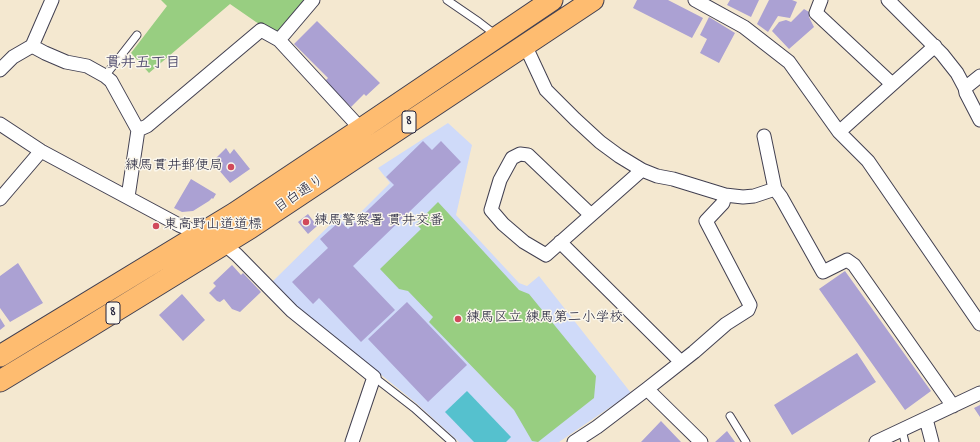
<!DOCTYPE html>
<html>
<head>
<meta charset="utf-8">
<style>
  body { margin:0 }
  canvas { display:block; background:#f4e8d0 }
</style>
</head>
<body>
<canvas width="980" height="442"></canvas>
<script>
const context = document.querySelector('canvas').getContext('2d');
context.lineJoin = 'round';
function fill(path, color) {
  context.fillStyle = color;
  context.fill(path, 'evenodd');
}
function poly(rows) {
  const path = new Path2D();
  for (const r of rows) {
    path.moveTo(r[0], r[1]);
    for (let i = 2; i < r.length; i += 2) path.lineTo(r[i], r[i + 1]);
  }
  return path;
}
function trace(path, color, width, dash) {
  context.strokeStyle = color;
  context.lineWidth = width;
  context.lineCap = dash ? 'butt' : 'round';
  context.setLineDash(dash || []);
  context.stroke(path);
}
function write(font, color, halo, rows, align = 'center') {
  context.font = font + ' "Indie Flower","Klee One",sans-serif';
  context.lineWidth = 3;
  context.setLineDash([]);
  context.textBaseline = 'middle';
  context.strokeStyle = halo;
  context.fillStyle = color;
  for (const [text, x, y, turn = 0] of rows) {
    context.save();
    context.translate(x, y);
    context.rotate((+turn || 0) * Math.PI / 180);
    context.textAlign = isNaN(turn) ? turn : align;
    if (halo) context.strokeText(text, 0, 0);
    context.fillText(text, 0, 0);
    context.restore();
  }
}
fill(poly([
  [448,123,472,145,456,215,519,283,527,286,539,276,631,393,559,442,459,442,416,403,296,306,272,282,341,214,350,223,390,183,378,168]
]), '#cfdaf9');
fill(poly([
  [161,0,308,0,280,34,276,33,256,22,230,4,149,73,131,53,167,6],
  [438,202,519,290,529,294,596,376,594,398,538,442,532,441,514,410,429,322,433,317,408,291,399,289,380,269,421,229,416,224]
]), '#98ce81');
fill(poly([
  [467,391,511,437,506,442,474,442,445,412]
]), '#55c1ce');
fill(poly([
  [637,0,668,0,703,18,692,38,633,8],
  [730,0,759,0,751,17,727,5],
  [769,0,792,0,797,2,790,18,778,16,768,32,757,24],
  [804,9,809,12,809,17,814,27,789,49,772,31,779,22,786,20,791,22],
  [709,17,735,33,719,63,700,53,707,39,700,35],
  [317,21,380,83,366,96,364,94,351,107,344,100,343,101,324,82,328,78,294,44],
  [423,141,432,150,441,141,461,162,353,266,395,310,361,342,319,298,313,304,292,282,328,248,320,239,340,221,348,229,394,185,386,177],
  [226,148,230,154,234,149,250,169,230,183,212,162],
  [191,179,216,194,213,199,212,198,209,201,193,211,182,212,174,208],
  [308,214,317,226,308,234,298,222],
  [18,263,43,303,10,322,0,308,0,276],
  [232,265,241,275,243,273,261,292,240,312,232,309,224,299,220,302,217,301,209,293,216,286,213,283],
  [845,271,931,391,905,410,819,289],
  [182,294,205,320,183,341,159,315],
  [407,302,467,365,428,402,368,339],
  [0,318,5,326,0,330],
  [857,353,876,382,792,435,774,405],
  [980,405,980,417,974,408],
  [661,421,681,442,641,442],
  [727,431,735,442,715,442]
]), '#aba1d3');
const service = poly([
  [447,0,479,22,496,35],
  [105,76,137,35],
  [374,377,414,408,452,442],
  [730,416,746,442],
  [902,430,905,442]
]);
const minor = poly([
  [695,0,744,27,789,62,839,132,868,161,980,324],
  [821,0,816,13,892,84],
  [888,0,942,54,957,73,965,88,966,93,980,120],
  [279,40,313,0],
  [525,45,546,90,575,119,600,142,619,156,642,170,657,176,673,179,725,195,743,197,754,196,775,189],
  [32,46,45,53,66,62,87,66,105,76,111,81,138,130,128,197],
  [0,70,13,57,32,46,52,0],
  [965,88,980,76],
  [0,124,41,151,179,225,224,244,237,255,292,311,374,377,352,442],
  [138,130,147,126,261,30,279,40,361,129],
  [839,132,935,46],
  [764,136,775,189,781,197,823,272,847,260,854,265,953,406],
  [0,199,41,151],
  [591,215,528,155,520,154,512,158,500,180,491,210,503,224,524,242,546,255,642,170],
  [560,242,681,362],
  [647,389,701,442],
  [926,419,932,442],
  [574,442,597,427,647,389,694,352,726,324,748,310,750,305,706,221,723,203,725,195],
  [876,442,980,393]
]);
const primary = poly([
  [0,356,235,213,361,129,552,0],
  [0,381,81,332,250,228,593,0]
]);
trace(service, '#424051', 9);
trace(minor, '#424051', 15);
trace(primary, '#424051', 23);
trace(service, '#fff', 7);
trace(minor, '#fff', 13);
trace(primary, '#febc70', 21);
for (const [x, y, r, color] of [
  [231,167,4,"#d1495b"],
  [306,222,4,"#d1495b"],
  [156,226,4,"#d1495b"],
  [458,319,4,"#d1495b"]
]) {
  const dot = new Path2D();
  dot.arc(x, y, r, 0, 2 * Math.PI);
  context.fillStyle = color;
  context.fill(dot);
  trace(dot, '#fbf7ec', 1.5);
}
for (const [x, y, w] of [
  [409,122,14],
  [113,313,14]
]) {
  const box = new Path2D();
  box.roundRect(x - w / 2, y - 11, w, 22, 3);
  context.fillStyle = '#fbf7ec';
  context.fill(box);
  trace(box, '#22223b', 1);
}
write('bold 13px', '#22223b', null, [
  ["8",409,122],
  ["8",113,313]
]);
write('14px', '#22223b', '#fbf7ec', [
  ["練馬貫井郵便局",223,167,"right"],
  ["練馬警察署 貫井交番",314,222],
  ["東高野山道道標",164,226],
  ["練馬区立 練馬第二小学校",466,319]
], 'left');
write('14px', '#22223b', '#fbf7ec', [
  ["目白通り",300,195,-34]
]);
write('bold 15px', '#524e70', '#fbf7ec', [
  ["貫井五丁目",143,65]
]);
</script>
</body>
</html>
